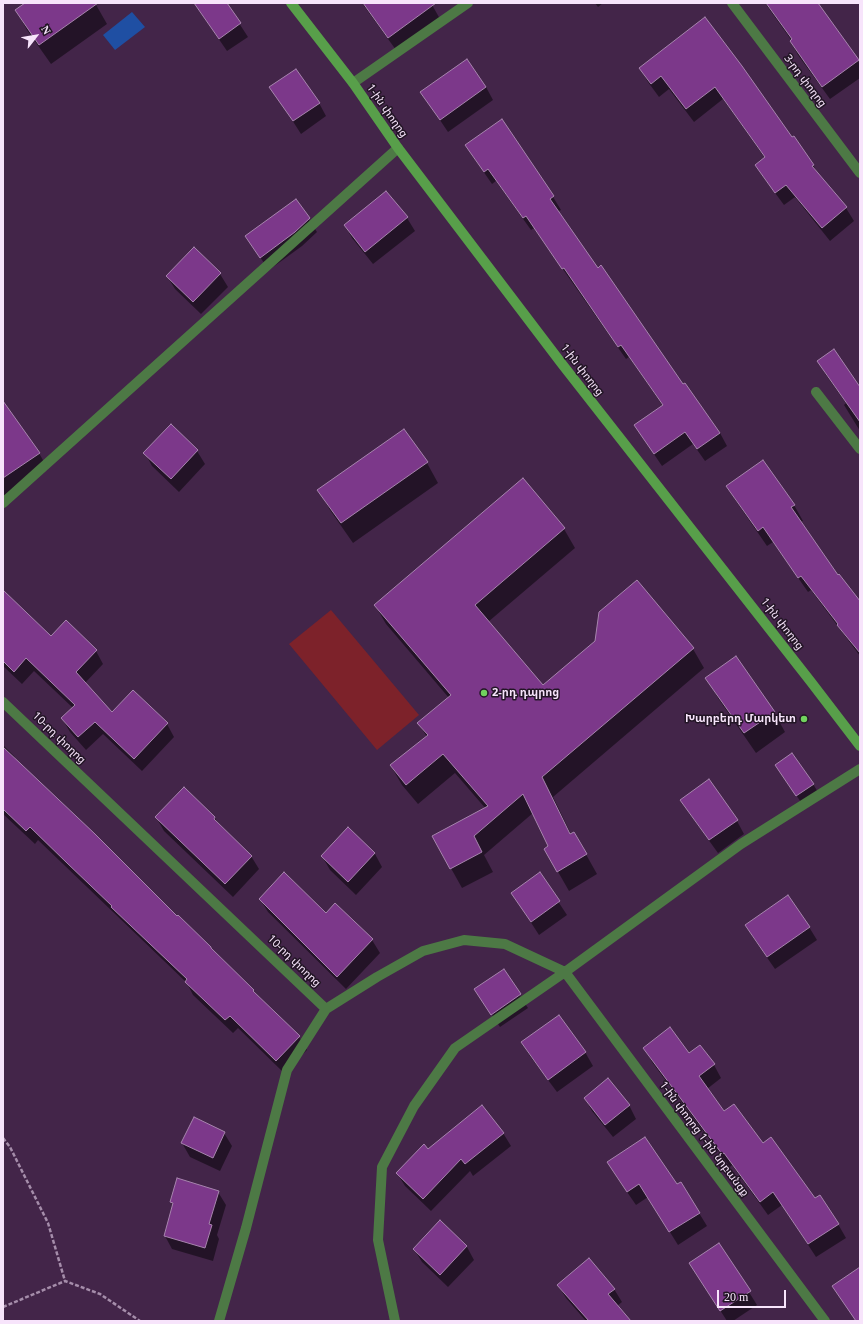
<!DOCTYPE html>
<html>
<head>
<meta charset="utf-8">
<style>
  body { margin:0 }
  #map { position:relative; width:863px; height:1324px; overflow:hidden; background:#432549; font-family:Georgia,serif }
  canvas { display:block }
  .frame { position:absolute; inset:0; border:4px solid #f7e4fb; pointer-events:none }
  .north { position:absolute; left:16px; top:16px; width:40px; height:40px; -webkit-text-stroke:3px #221525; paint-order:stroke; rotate:59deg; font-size:11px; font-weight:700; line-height:16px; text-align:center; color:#f7e4fb }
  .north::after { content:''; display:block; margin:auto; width:14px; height:18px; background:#f7e4fb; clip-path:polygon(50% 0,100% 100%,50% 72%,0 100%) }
  .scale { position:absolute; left:717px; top:1290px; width:69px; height:18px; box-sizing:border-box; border:2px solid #f7e4fb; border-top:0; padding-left:5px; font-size:12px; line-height:14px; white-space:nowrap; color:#f7e4fb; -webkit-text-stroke:3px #221525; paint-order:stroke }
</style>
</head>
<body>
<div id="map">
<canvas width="863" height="1324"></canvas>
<div class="frame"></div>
<div class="north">N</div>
<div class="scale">20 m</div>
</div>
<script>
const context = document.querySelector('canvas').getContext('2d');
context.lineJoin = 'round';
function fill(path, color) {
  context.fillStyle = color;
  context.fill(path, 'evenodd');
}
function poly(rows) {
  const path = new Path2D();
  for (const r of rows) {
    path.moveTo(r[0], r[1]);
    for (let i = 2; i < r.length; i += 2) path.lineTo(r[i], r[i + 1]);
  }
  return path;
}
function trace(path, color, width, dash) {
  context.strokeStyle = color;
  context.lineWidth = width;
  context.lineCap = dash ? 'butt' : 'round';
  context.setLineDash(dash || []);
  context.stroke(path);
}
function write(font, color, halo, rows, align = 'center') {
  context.font = font + ' Georgia,"Noto Sans Armenian",serif';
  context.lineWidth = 3;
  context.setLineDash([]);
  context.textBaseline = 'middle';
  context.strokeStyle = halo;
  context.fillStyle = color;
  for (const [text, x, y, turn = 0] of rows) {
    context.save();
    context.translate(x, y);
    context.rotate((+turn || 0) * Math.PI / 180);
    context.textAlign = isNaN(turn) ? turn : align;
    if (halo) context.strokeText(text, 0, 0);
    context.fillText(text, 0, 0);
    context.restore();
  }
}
fill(poly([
  [331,610,419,715,377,750,289,644]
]), '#7d222a');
fill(poly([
  [132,12,145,27,115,50,103,35]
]), '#1f4fa3');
fill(poly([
  [26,3,95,3,107,24,51,64,27,30,16,10],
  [194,3,226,3,248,37,227,51],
  [362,3,431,3,440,19,396,50],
  [595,3,603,3,598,7],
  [765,3,815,3,858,61,860,65,860,78,830,99,798,55,791,42,792,41],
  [705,19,792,139,813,165,819,176,846,208,854,221,830,241,795,197,784,205,764,178,756,165,765,158,723,99,694,122,669,89,659,97,648,82,640,68],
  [271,87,319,103,326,116,301,134],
  [486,87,493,100,448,132,421,92],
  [501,121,553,197,561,210,557,212,683,386,720,433,727,446,705,461,693,444,662,466,643,438,663,406,629,357,626,359,534,228,531,230,496,181,492,184,474,158,466,145],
  [296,200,317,232,302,246,269,270,246,237],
  [407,218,415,231,373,264,352,238,345,225],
  [220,274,228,287,201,314,175,289,167,276],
  [818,361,860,389,860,431,844,405,846,403,826,375],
  [3,408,39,453,48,469,3,501],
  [171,426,197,451,205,464,179,492,152,466,145,453],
  [404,430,427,463,438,483,353,543,330,510,319,490],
  [523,480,564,529,575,548,488,622,543,687,596,641,637,582,693,649,704,668,553,797,571,834,574,833,597,874,569,891,545,849,550,847,533,813,484,855,493,872,462,888,433,836,486,809,455,773,418,804,402,785,391,766,427,737,419,724,449,698,386,624,375,605],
  [727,486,794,505,803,521,800,522,837,577,860,602,860,656,811,590,808,592,773,542,767,546,736,501],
  [3,590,51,637,96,651,103,664,85,683,112,714,167,724,174,737,142,771,103,734,86,750,70,732,62,718,73,708,34,671,22,684,3,666],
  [707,678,774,712,785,732,756,753,718,698],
  [3,745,14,756,18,763,253,991,256,995,299,1037,307,1050,284,1073,238,1028,233,1033,193,995,187,983,38,840,35,844,3,814],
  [776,766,813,784,821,797,805,808],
  [682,800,737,821,744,834,718,853,689,813],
  [156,817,215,818,218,824,251,856,259,869,233,897,164,831],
  [348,829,375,854,382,867,356,895,330,870,322,856],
  [540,874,567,915,539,935,512,893],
  [260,899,326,914,335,905,372,940,380,953,346,989,268,912],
  [746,926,809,927,817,940,775,969,754,939],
  [503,970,528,1008,500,1027,475,989],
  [522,1043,585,1052,593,1066,557,1092,530,1056],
  [645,1049,689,1054,714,1065,721,1078,707,1089,724,1112,762,1144,838,1224,846,1238,816,1257,782,1205,768,1215,732,1165,730,1167,652,1062],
  [585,1098,629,1105,636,1119,613,1137,592,1111],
  [224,1133,232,1146,220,1171,190,1157,182,1143],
  [503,1133,511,1146,473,1176,470,1171,431,1211,405,1186,397,1173,428,1150],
  [616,1176,677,1186,699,1213,707,1226,678,1245,648,1197,636,1205],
  [218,1192,226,1205,217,1235,219,1239,213,1261,172,1249,165,1236,173,1205,171,1202],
  [440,1221,467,1247,474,1260,448,1287,422,1262,414,1249],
  [719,1244,757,1305,733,1321,727,1321,690,1263],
  [558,1285,614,1289,622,1302,617,1306,629,1321,586,1321,566,1298]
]), '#0007');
const building = poly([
  [25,3,98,3,39,45,15,10,25,3],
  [194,3,227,3,241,23,219,39,194,3],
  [363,3,436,3,388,38,363,3],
  [766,3,818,3,859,60,822,87,790,41,792,39,766,3],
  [705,17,742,66,792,137,794,136,814,165,812,166,847,207,822,228,786,185,775,193,755,165,765,157,715,87,686,109,661,76,651,84,639,68,705,17],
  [467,59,486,87,440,120,420,92,467,59],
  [296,69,320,103,293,121,269,87,296,69],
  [502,119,554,196,550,199,598,268,601,265,683,384,685,383,720,433,697,449,685,432,654,454,634,425,663,405,621,345,618,347,564,268,562,269,526,216,523,218,488,169,484,172,465,145,502,119],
  [386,191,408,217,365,252,344,225,386,191],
  [296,199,310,218,295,232,260,258,245,236,296,199],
  [194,247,221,273,193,302,166,276,194,247],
  [834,349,860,387,860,422,817,361,834,349],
  [3,401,40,453,3,478,3,401],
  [171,424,198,450,171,479,143,453,171,424],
  [404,429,428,462,341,523,317,490,404,429],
  [763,460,795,505,791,507,838,575,839,574,860,601,860,653,837,625,838,624,801,576,798,578,763,527,758,531,726,486,763,460],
  [523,478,565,528,475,605,543,685,595,641,599,612,637,580,694,648,542,777,570,834,574,832,587,854,557,872,544,849,548,846,523,794,474,836,482,852,450,869,432,836,488,806,443,754,406,785,390,765,428,735,417,723,451,695,374,605,523,478],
  [3,590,51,636,66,620,97,650,76,672,112,712,133,690,168,723,134,759,95,722,78,737,61,718,75,705,26,658,14,672,3,661,3,590],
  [736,656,775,712,744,733,705,678,736,656],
  [3,747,95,834,177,916,178,915,211,947,211,948,254,990,253,991,300,1036,276,1061,230,1016,225,1020,185,982,187,979,111,907,112,906,67,863,30,827,26,831,3,809,3,747],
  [792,753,814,784,796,796,775,765,792,753],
  [709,779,738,820,709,840,680,800,709,779],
  [184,787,215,817,214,819,252,856,225,884,155,817,184,787],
  [348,827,375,853,348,882,321,856,348,827],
  [284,872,326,913,335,903,373,939,337,977,259,899,284,872],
  [540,872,560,901,531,922,511,893,540,872],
  [788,895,810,927,767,957,745,925,788,895],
  [504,969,521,994,491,1015,474,989,504,969],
  [559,1015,586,1052,548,1080,521,1042,559,1015],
  [670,1027,689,1053,700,1045,715,1064,699,1076,724,1111,734,1104,763,1143,771,1137,815,1198,820,1195,839,1224,808,1244,773,1192,760,1202,724,1153,722,1154,643,1048,670,1027],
  [608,1078,630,1105,605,1125,584,1098,608,1078],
  [482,1105,504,1133,465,1164,461,1159,423,1199,396,1173,424,1144,428,1149,482,1105],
  [194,1117,225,1132,213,1158,181,1143,194,1117],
  [645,1137,677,1184,681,1182,700,1213,669,1232,639,1184,627,1192,607,1162,645,1137],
  [177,1178,219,1191,209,1224,212,1225,205,1248,164,1236,173,1203,170,1202,177,1178],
  [440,1220,467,1246,440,1275,413,1249,440,1220],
  [719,1243,751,1291,720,1311,689,1263,719,1243],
  [589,1258,615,1289,608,1294,631,1321,589,1321,557,1285,589,1258],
  [860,1267,860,1321,856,1321,832,1286,860,1267]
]);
fill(building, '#7c388a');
trace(building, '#a784ae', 1);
trace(poly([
  [3,1138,10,1147,48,1223,65,1281],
  [3,1307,65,1281,100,1294,140,1321]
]), '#a58daa', 2.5, [4, 2]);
trace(poly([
  [816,392,860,449]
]), '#4d7945', 10);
trace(poly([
  [732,3,860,173],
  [353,83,468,3],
  [3,503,398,148],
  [3,702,326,1009],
  [219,1321,246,1228,287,1070,326,1009,377,977,423,951,464,940,505,944,565,972,825,1321],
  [395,1321,378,1240,382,1167,414,1106,455,1048,565,972,741,844,860,769]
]), '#4d7945', 10);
trace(poly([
  [291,3,353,83,398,148,562,364,811,682,860,746]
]), '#589f4a', 10);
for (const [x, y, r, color] of [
  [484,693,4,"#71d35e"],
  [804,719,4,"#71d35e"]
]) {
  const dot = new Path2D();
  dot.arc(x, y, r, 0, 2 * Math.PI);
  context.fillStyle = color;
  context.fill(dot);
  trace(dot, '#221525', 1.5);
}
write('11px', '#f7e4fb', '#221525', [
  ["3-րդ փողոց",805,81,53],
  ["1-ին փողոց",387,111,55],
  ["1-ին փողոց",582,370,52],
  ["1-ին փողոց",782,624,52],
  ["10-րդ փողոց",59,738,44],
  ["10-րդ փողոց",294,961,44],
  ["1-ին փողոց 1-ին նրբանցք",704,1139,53]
]);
write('bold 11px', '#f7e4fb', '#221525', [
  ["2-րդ դպրոց",492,693],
  ["Խարբերդ Մարկետ",796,719,"right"]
], 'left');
</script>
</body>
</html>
